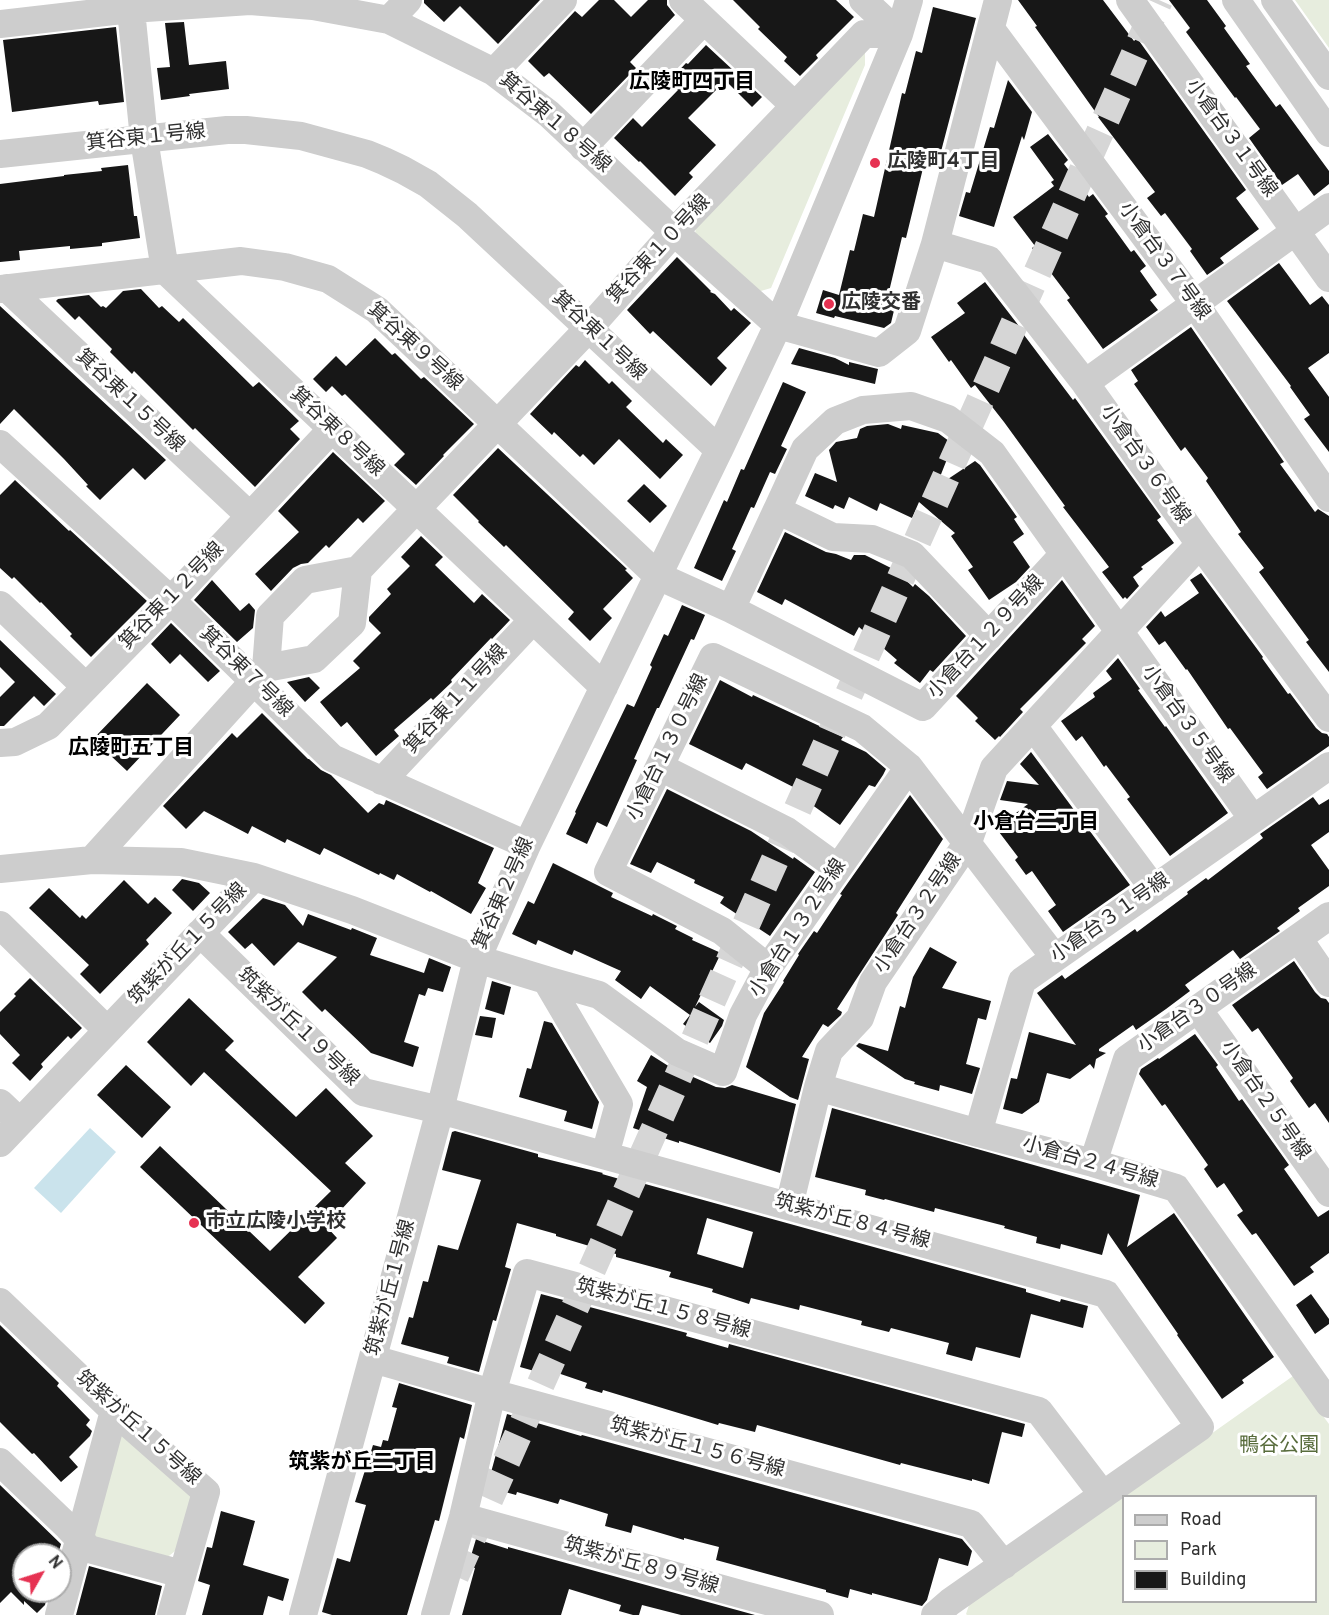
<!DOCTYPE html>
<html>
<head>
<meta charset="utf-8">
<style>
  body { margin:0 }
  #map { position:relative; width:1329px; height:1615px; overflow:hidden; background:#fff; font-family:Overpass,sans-serif }
  canvas { display:block }
  .legend { position:absolute; left:1122px; top:1495px; width:195px; height:108px; box-sizing:border-box; background:#fff; border:2px solid #acacac; margin:0; padding:8px 10px; list-style:none; font-size:18px; color:#303030 }
  .legend li { display:flex; align-items:center; gap:12px; height:30px }
  .legend b { width:30px; border:2px solid #acacac }
  .north { position:absolute; left:12px; top:1543px; width:60px; height:60px; box-sizing:border-box; background:#fff; border:2px solid #acacac; border-radius:50%; rotate:51deg; font-size:16px; font-weight:700; line-height:24px; text-align:center; color:#303030 }
  .north::after { content:''; display:block; margin:auto; width:21px; height:27px; background:#e63252; clip-path:polygon(50% 0,100% 100%,50% 72%,0 100%) }
</style>
</head>
<body>
<div id="map">
<canvas width="1329" height="1615"></canvas>
<ul class="legend">
<li><b style="height:8px;background:#cdcdcd"></b>Road</li>
<li><b style="height:16px;background:#e7edde"></b>Park</li>
<li><b style="height:16px;background:#171717"></b>Building</li>
</ul>
<div class="north">N</div>
</div>
<script>
const context = document.querySelector('canvas').getContext('2d');
context.lineJoin = 'round';
function fill(path, color) {
  context.fillStyle = color;
  context.fill(path, 'evenodd');
}
function poly(rows) {
  const path = new Path2D();
  for (const r of rows) {
    path.moveTo(r[0], r[1]);
    for (let i = 2; i < r.length; i += 2) path.lineTo(r[i], r[i + 1]);
  }
  return path;
}
function trace(path, color, width, dash) {
  context.strokeStyle = color;
  context.lineWidth = width;
  context.lineCap = dash ? 'butt' : 'round';
  context.setLineDash(dash || []);
  context.stroke(path);
}
function write(font, color, halo, rows, align = 'center') {
  context.font = font + ' Overpass,"Noto Sans JP",sans-serif';
  context.lineWidth = 6;
  context.setLineDash([]);
  context.textBaseline = 'middle';
  context.strokeStyle = halo;
  context.fillStyle = color;
  for (const [text, x, y, turn = 0] of rows) {
    context.save();
    context.translate(x, y);
    context.rotate((+turn || 0) * Math.PI / 180);
    context.textAlign = isNaN(turn) ? turn : align;
    if (halo) context.strokeText(text, 0, 0);
    context.fillText(text, 0, 0);
    context.restore();
  }
}
fill(poly([
  [1295,0,1329,0,1329,48],
  [865,46,865,65,771,288,754,293,695,237,696,223],
  [1293,1376,1329,1424,1329,1615,967,1615,966,1614,969,1605],
  [1124,1496,1316,1496,1316,1602,1124,1602],
  [118,1427,189,1490,193,1505,180,1547,164,1560,87,1539]
]), '#e7edde');
fill(poly([
  [90,1128,116,1152,61,1213,34,1188]
]), '#cae3ec');
fill(poly([
  [424,0,540,0,498,44,460,6,444,22,424,3],
  [599,0,614,0,631,17,648,0,667,0,667,5,675,15,630,62,636,68,591,114,549,73,544,77,528,61,575,11,582,17],
  [733,0,836,0,854,17,816,55,818,58,800,76,784,61,787,57,758,29,760,27],
  [1018,0,1103,0,1134,41,1137,38,1246,190,1236,198,1259,229,1220,258,1224,263,1207,275,1190,251,1192,249,1165,213,1161,216,1147,198,1155,192,1098,117,1099,117,1035,27,1037,26],
  [1169,0,1207,0,1226,26,1224,28,1250,64,1246,66,1276,107,1280,104,1329,171,1329,184,1314,196,1298,174,1282,185,1249,138,1260,129,1236,97,1235,98,1186,32,1190,28],
  [933,7,976,18,938,163,925,160,906,238,902,237,887,300,896,302,891,323,884,328,835,316,834,318,816,313,823,290,839,295,850,250,854,251,863,214,874,217,902,93,905,94,916,51,922,53],
  [184,22,189,65,226,61,229,89,189,94,190,96,161,100,157,68,170,67,165,23],
  [116,27,124,102,99,105,98,101,12,112,3,40],
  [706,45,762,97,752,107,727,82,724,84,723,83,688,118,716,145,689,173,693,177,675,196,640,161,639,162,614,138,633,118,642,127,678,90,669,81,686,63,688,64],
  [1008,80,1032,112,1024,140,1022,136,994,227,959,216,966,192,970,193,990,127,994,128],
  [1048,134,1068,160,1064,164,1089,197,1093,194,1108,214,1105,216,1131,252,1134,250,1146,266,1140,271,1157,295,1150,300,1158,310,1103,349,1067,300,1070,298,1032,248,1035,246,1013,217,1054,186,1051,182,1054,180,1030,147],
  [128,165,134,216,137,216,140,238,102,243,102,246,70,249,70,246,19,251,20,260,0,262,0,184,64,176,64,175,102,171,101,168],
  [677,257,711,291,710,292,715,294,731,311,734,308,751,323,717,358,727,368,711,386,653,331,650,334,627,310],
  [1279,263,1310,305,1322,296,1329,305,1329,353,1308,368,1329,397,1329,452,1304,419,1310,415,1290,387,1291,386,1227,301],
  [985,282,1022,330,1021,331,1073,400,1075,398,1161,517,1157,520,1174,543,1141,567,1143,569,1133,577,1139,586,1127,599,1125,597,1123,599,1102,572,1109,567,1063,507,1065,506,1004,422,975,385,971,388,951,360,949,362,931,337,965,313,957,303],
  [141,289,159,308,162,306,179,322,183,318,253,387,259,382,299,421,290,429,300,439,255,487,195,428,193,430,134,371,132,374,110,352,112,349,79,316,75,320,56,301,58,299,89,295,101,307,103,306,106,308,123,291],
  [0,306,166,460,145,480,133,468,100,500,86,486,88,485,64,459,14,409,0,424],
  [1191,327,1284,462,1280,464,1315,512,1318,509,1329,516,1329,672,1306,642,1309,640,1259,572,1264,568,1238,534,1241,532,1206,481,1208,478,1185,447,1181,451,1134,384,1138,381,1131,370],
  [375,338,392,355,395,353,421,379,424,377,474,424,443,455,444,456,416,485,394,465,405,454,345,394,342,396,332,386,326,392,313,379,336,356,346,366],
  [799,348,835,358,849,365,849,362,878,369,875,384,791,364],
  [585,360,609,384,612,381,632,401,626,407,663,443,666,439,683,455,660,479,619,439,594,465,583,454,580,457,554,432,552,435,530,414,576,365,579,367],
  [783,382,806,392,781,446,787,449,775,474,770,472,754,508,751,507,732,549,736,551,722,581,694,568,724,500,727,502,741,469,744,470],
  [888,424,901,429,902,425,938,433,953,444,936,487,975,461,980,465,1017,517,1014,519,1024,534,1013,542,1030,567,1016,582,989,600,968,570,973,567,951,536,955,533,919,502,912,518,880,503,877,511,849,497,844,509,835,505,833,509,805,496,815,473,837,482,829,450,836,442,857,438,860,429,867,426],
  [498,448,627,569,625,570,633,578,603,609,612,618,590,641,568,619,574,612,506,545,504,547,478,522,479,521,453,495],
  [333,452,385,501,363,523,358,518,329,548,326,545,308,563,301,564,293,568,271,591,255,574,299,532,278,511],
  [15,480,69,531,70,530,147,601,91,657,70,636,72,634,41,602,40,603,14,577,12,579,0,568,0,495],
  [644,484,667,506,650,523,627,501],
  [785,532,826,552,836,554,851,560,854,555,865,555,895,570,913,587,915,584,929,596,966,636,933,672,930,670,920,683,894,663,897,660,859,627,854,636,785,599,782,605,757,592],
  [421,536,443,557,435,565,474,603,482,594,510,620,492,639,491,638,451,680,452,682,433,700,431,698,394,730,399,736,376,756,347,722,341,727,320,702,360,668,353,661,381,633,369,621,369,617,391,594,387,589,410,566,401,557],
  [1201,573,1263,657,1262,658,1288,694,1290,693,1316,728,1322,733,1327,734,1329,737,1329,746,1267,789,1258,777,1263,773,1230,728,1228,729,1187,669,1186,670,1165,641,1159,645,1146,627,1161,611,1165,617,1199,593,1190,580],
  [212,580,240,611,249,603,255,610,253,628,237,642,194,600],
  [1062,580,1095,626,1082,639,1086,643,1020,709,1023,712,1000,737,999,736,995,740,975,721,978,718,956,696],
  [682,605,705,615,694,640,691,639,659,708,657,708,634,759,637,760,607,827,597,822,587,844,566,834,576,813,575,812,627,704,634,707,652,667,650,665,664,634,668,636],
  [171,623,220,671,208,682,180,654,170,664,151,644],
  [0,640,56,694,44,706,34,696,4,726,0,726,0,697,15,682,0,667],
  [1118,658,1140,689,1138,690,1165,727,1166,726,1228,813,1170,856,1127,799,1130,797,1106,765,1104,767,1082,736,1076,741,1061,721,1095,697,1093,693,1112,679,1106,671],
  [309,677,320,688,305,702,287,682],
  [720,680,752,697,753,695,843,737,841,740,866,752,886,769,883,775,875,787,869,785,840,825,804,799,807,794,746,763,742,770,689,744],
  [147,683,180,715,127,771,93,739],
  [262,713,308,759,309,759,321,770,331,775,368,813,379,803,384,805,386,800,494,848,478,883,486,888,471,914,431,891,430,892,397,874,394,880,380,873,379,875,324,848,320,855,287,839,285,843,252,826,248,834,204,811,186,829,163,806,232,733,237,738],
  [1031,752,1130,885,1063,932,1048,911,1056,905,1032,871,1026,875,1015,860,1018,857,996,828,1028,804,1000,800,1007,781,1039,785,1020,764],
  [667,789,751,831,793,859,794,857,815,872,770,936,720,903,724,897,694,883,695,880,657,862,651,873,630,864],
  [910,795,943,839,896,913,898,915,837,1009,842,1012,841,1015,828,1027,823,1024,802,1057,809,1059,798,1100,790,1097,746,1067,764,1013,784,982,783,981,799,955,798,954,814,931,817,933,842,895,840,894],
  [1313,797,1319,805,1329,799,1329,832,1311,845,1329,870,1329,886,1298,908,1300,911,1277,928,1280,931,1240,959,1233,950,1185,985,1190,991,1166,1009,1136,1030,1133,1025,1099,1049,1099,1051,1106,1053,1096,1059,1094,1069,1090,1064,1070,1079,1047,1073,1039,1102,1022,1114,1003,1109,1011,1078,1017,1079,1029,1032,1076,1045,1037,993,1062,975,1065,979,1135,929,1137,932,1188,894,1187,892,1206,878,1208,880,1263,838,1260,834],
  [553,863,613,893,611,897,652,916,653,914,677,926,675,929,693,938,692,940,721,953,695,1007,699,1002,724,1020,722,1026,710,1043,683,1024,690,1015,650,986,641,999,615,980,621,971,574,950,572,955,538,940,536,945,512,934,528,901,534,904],
  [182,879,199,883,210,893,193,911,172,890],
  [124,880,148,904,155,897,172,913,146,940,149,944,100,994,80,974,89,965,29,908,49,888,80,918,82,915,86,919],
  [263,898,285,905,303,926,308,914,351,930,352,928,377,938,370,955,424,973,429,958,451,967,443,992,428,988,425,996,419,994,404,1042,419,1047,413,1067,371,1053,325,1009,322,1012,302,992,337,957,298,942,274,966,252,943,245,949,228,932],
  [930,947,957,962,942,988,991,1001,986,1020,978,1018,966,1064,980,1068,972,1094,940,1085,939,1091,914,1084,915,1082,905,1079,856,1046,859,1043,888,1051,900,1006,905,1008,913,977],
  [1294,961,1315,992,1321,998,1326,999,1329,1003,1329,1123,1315,1103,1309,1108,1290,1081,1293,1078,1258,1028,1252,1032,1232,1005],
  [30,978,82,1028,71,1039,68,1036,41,1064,43,1067,30,1081,12,1063,20,1055,0,1034,0,1012,16,996,14,994],
  [492,981,511,987,504,1015,485,1009],
  [189,998,234,1041,225,1050,296,1117,326,1088,373,1136,345,1163,366,1183,326,1226,337,1238,298,1277,325,1303,305,1324,140,1167,160,1146,270,1251,331,1191,204,1072,191,1086,147,1042],
  [480,1016,496,1018,492,1038,475,1035],
  [544,1021,552,1023,599,1102,592,1129,564,1121,567,1111,519,1097,527,1068,531,1069],
  [1195,1034,1218,1065,1216,1067,1239,1101,1242,1099,1289,1165,1284,1169,1318,1217,1329,1210,1329,1253,1310,1267,1314,1272,1294,1286,1256,1233,1252,1235,1237,1215,1243,1211,1224,1183,1217,1188,1204,1169,1208,1165,1165,1104,1162,1106,1139,1074,1141,1069,1158,1058,1159,1059],
  [651,1055,670,1067,716,1087,725,1088,732,1085,796,1104,780,1173,679,1141,679,1143,633,1128,647,1087,637,1081],
  [126,1065,171,1107,142,1138,97,1095],
  [832,1108,1140,1195,1127,1247,1174,1213,1274,1357,1242,1380,1244,1383,1222,1399,1177,1335,1178,1334,1108,1233,1102,1255,1061,1244,1060,1249,1036,1243,1037,1237,1004,1228,1005,1226,935,1208,934,1212,885,1199,884,1200,865,1195,866,1190,815,1177],
  [455,1131,538,1154,538,1157,603,1173,602,1174,637,1184,638,1182,1026,1289,1026,1292,1060,1302,1061,1299,1088,1306,1083,1328,1031,1314,1020,1358,976,1347,972,1361,946,1354,949,1343,891,1328,889,1332,861,1325,862,1321,800,1305,799,1310,751,1298,749,1304,712,1292,713,1289,669,1277,671,1272,616,1257,616,1254,556,1236,556,1234,517,1223,505,1267,511,1269,496,1321,493,1320,479,1372,447,1363,449,1357,401,1344,409,1317,413,1318,423,1281,428,1282,438,1245,458,1250,481,1180,442,1170,452,1132],
  [707,1218,753,1232,743,1268,697,1254],
  [541,1294,687,1333,686,1336,728,1348,729,1344,1025,1424,1022,1437,1002,1432,989,1484,972,1479,972,1481,901,1463,900,1465,757,1425,755,1432,719,1423,718,1425,603,1390,602,1393,585,1388,587,1383,546,1369,545,1374,520,1367],
  [1311,1294,1329,1319,1329,1324,1315,1334,1296,1305],
  [0,1325,59,1383,57,1386,90,1420,86,1425,92,1431,90,1436,69,1457,78,1467,61,1482,34,1453,32,1454,0,1422],
  [399,1383,472,1405,464,1439,460,1437,439,1521,435,1520,407,1615,332,1615,322,1612,337,1558,350,1562,366,1505,355,1502,373,1445,381,1447,383,1440,388,1441,397,1408,392,1407],
  [507,1414,581,1436,582,1435,962,1539,972,1551,968,1566,939,1558,927,1600,922,1606,872,1593,872,1595,850,1589,848,1598,826,1592,826,1590,716,1560,719,1547,684,1538,684,1540,633,1525,631,1533,605,1526,608,1514,560,1499,558,1504,517,1492,516,1495,487,1487],
  [0,1485,61,1544,59,1551,55,1555,24,1555,24,1591,48,1591,45,1605,37,1613,24,1601,24,1605,11,1592,0,1603],
  [221,1511,255,1521,243,1565,289,1579,283,1601,268,1596,263,1615,202,1615,210,1585,198,1581,207,1547,212,1548],
  [476,1539,508,1549,508,1547,755,1615,681,1615,642,1605,639,1615,633,1615,619,1611,621,1605,569,1589,561,1615,462,1615,475,1568,468,1566],
  [89,1566,162,1586,155,1615,76,1615]
]), '#171717');
trace(poly([
  [455,1576,1159,0]
]), '#d6d6d6', 28, [28, 14]);
trace(poly([
  [130,0,144,139,165,270,604,687],
  [683,0,795,106],
  [863,0,899,34],
  [1130,0,1329,278],
  [1236,0,1329,133],
  [1275,0,1329,76],
  [389,20,408,0],
  [0,24,131,9,250,1,313,6,389,20,494,72,549,114,674,232,778,325,879,353,907,331,935,244,998,0],
  [991,29,1195,304,1329,498],
  [494,72,563,0],
  [583,147,704,20],
  [0,154,227,130,246,130,301,136,367,154,384,161,403,170,428,184,467,215,719,450,778,325,899,34,909,0],
  [935,244,989,260,1085,383,1200,544,1329,718],
  [7,288,250,516],
  [0,289,241,261,285,267,328,279,377,310,658,576,731,609,923,707,1064,554,1253,819],
  [1085,383,1329,207],
  [0,444,171,600,332,758,527,845],
  [777,510,805,449,835,421,863,410,911,406,948,419,992,453,1064,554],
  [0,605,86,687],
  [731,609,777,510,833,537,872,539,912,555,989,636],
  [266,668,314,659,352,623,358,570],
  [1033,726,1154,889],
  [0,743,15,742,48,726,171,600,332,429],
  [660,767,787,831,838,868],
  [382,781,533,620],
  [92,860,266,668,270,616,305,580,358,570,589,328,674,232,864,34,899,34],
  [0,869,92,860,181,862,254,877,352,910,477,959,546,980,619,1104,605,1155],
  [0,925,107,1030],
  [200,933,363,1092,440,1110,1106,1294,1200,1427,950,1602,935,1615],
  [1298,938,1329,983],
  [768,968,722,931,608,872,713,657,862,728,909,767],
  [546,980,599,995,677,1052,723,1072,743,1015,768,968,909,767,1055,958],
  [1198,1009,1329,1193],
  [818,1087,978,1133,1093,1163,1176,1188,1329,1404],
  [0,1103,20,1122],
  [978,1133,1022,981,1329,766],
  [0,1143,254,877],
  [1093,1163,1127,1059,1329,916],
  [789,1206,818,1087,829,1051,860,1018,873,982,968,842,994,768,1200,544],
  [0,1302,114,1411,206,1492,171,1615],
  [373,1359,492,1393,971,1524,1004,1565],
  [0,1462,68,1527,89,1549,182,1574],
  [463,1517,744,1595,820,1615],
  [59,1615,114,1411],
  [303,1615,440,1110,477,959,527,845,719,450],
  [435,1615,463,1517,492,1393,527,1273,1039,1411,1103,1495]
]), '#cdcdcd', 28);
for (const [x, y, r, color] of [
  [875,163,6,"#e63252"],
  [829,304,6,"#e63252"],
  [194,1223,6,"#e63252"]
]) {
  const dot = new Path2D();
  dot.arc(x, y, r, 0, 2 * Math.PI);
  context.fillStyle = color;
  context.fill(dot);
  trace(dot, '#fff', 2);
}
write('20px', '#303030', '#fff', [
  ["箕谷東１８号線",554,124,41],
  ["箕谷東１号線",146,139,-6],
  ["小倉台３１号線",1230,139,54],
  ["箕谷東１０号線",660,250,-47],
  ["小倉台３７号線",1163,262,54],
  ["箕谷東１号線",598,337,43],
  ["箕谷東９号線",414,348,42],
  ["箕谷東１５号線",129,402,43],
  ["箕谷東８号線",336,433,43],
  ["小倉台３６号線",1144,465,55],
  ["箕谷東１２号線",173,597,-46],
  ["小倉台１２９号線",987,638,-47],
  ["箕谷東７号線",245,673,44],
  ["箕谷東１１号線",457,700,-47],
  ["小倉台３５号線",1186,725,54],
  ["小倉台１３０号線",669,748,-64],
  ["箕谷東２号線",505,894,-66],
  ["小倉台３２号線",919,914,-56],
  ["小倉台３１号線",1111,919,-35],
  ["小倉台１３２号線",799,929,-57],
  ["筑紫が丘１５号線",189,945,-46],
  ["小倉台３０号線",1198,1009,-35],
  ["筑紫が丘１９号線",297,1028,44],
  ["小倉台２５号線",1264,1101,55],
  ["小倉台２４号線",1090,1164,16],
  ["筑紫が丘８４号線",852,1223,15],
  ["筑紫が丘１号線",392,1288,-75],
  ["筑紫が丘１５８号線",663,1310,15],
  ["筑紫が丘１５号線",137,1429,42],
  ["筑紫が丘１５６号線",697,1449,15],
  ["筑紫が丘８９号線",641,1567,16]
]);
write('bold 20px', '#303030', '#fff', [
  ["広陵町4丁目",887,163],
  ["広陵交番",841,304],
  ["市立広陵小学校",206,1223]
], 'left');
write('20px', '#586c3c', '#fff', [
  ["鴨谷公園",1279,1447]
]);
write('bold 21px', '#000', '#fff', [
  ["広陵町四丁目",692,84],
  ["広陵町五丁目",131,750],
  ["小倉台二丁目",1036,824],
  ["筑紫が丘二丁目",362,1464]
]);
</script>
</body>
</html>
